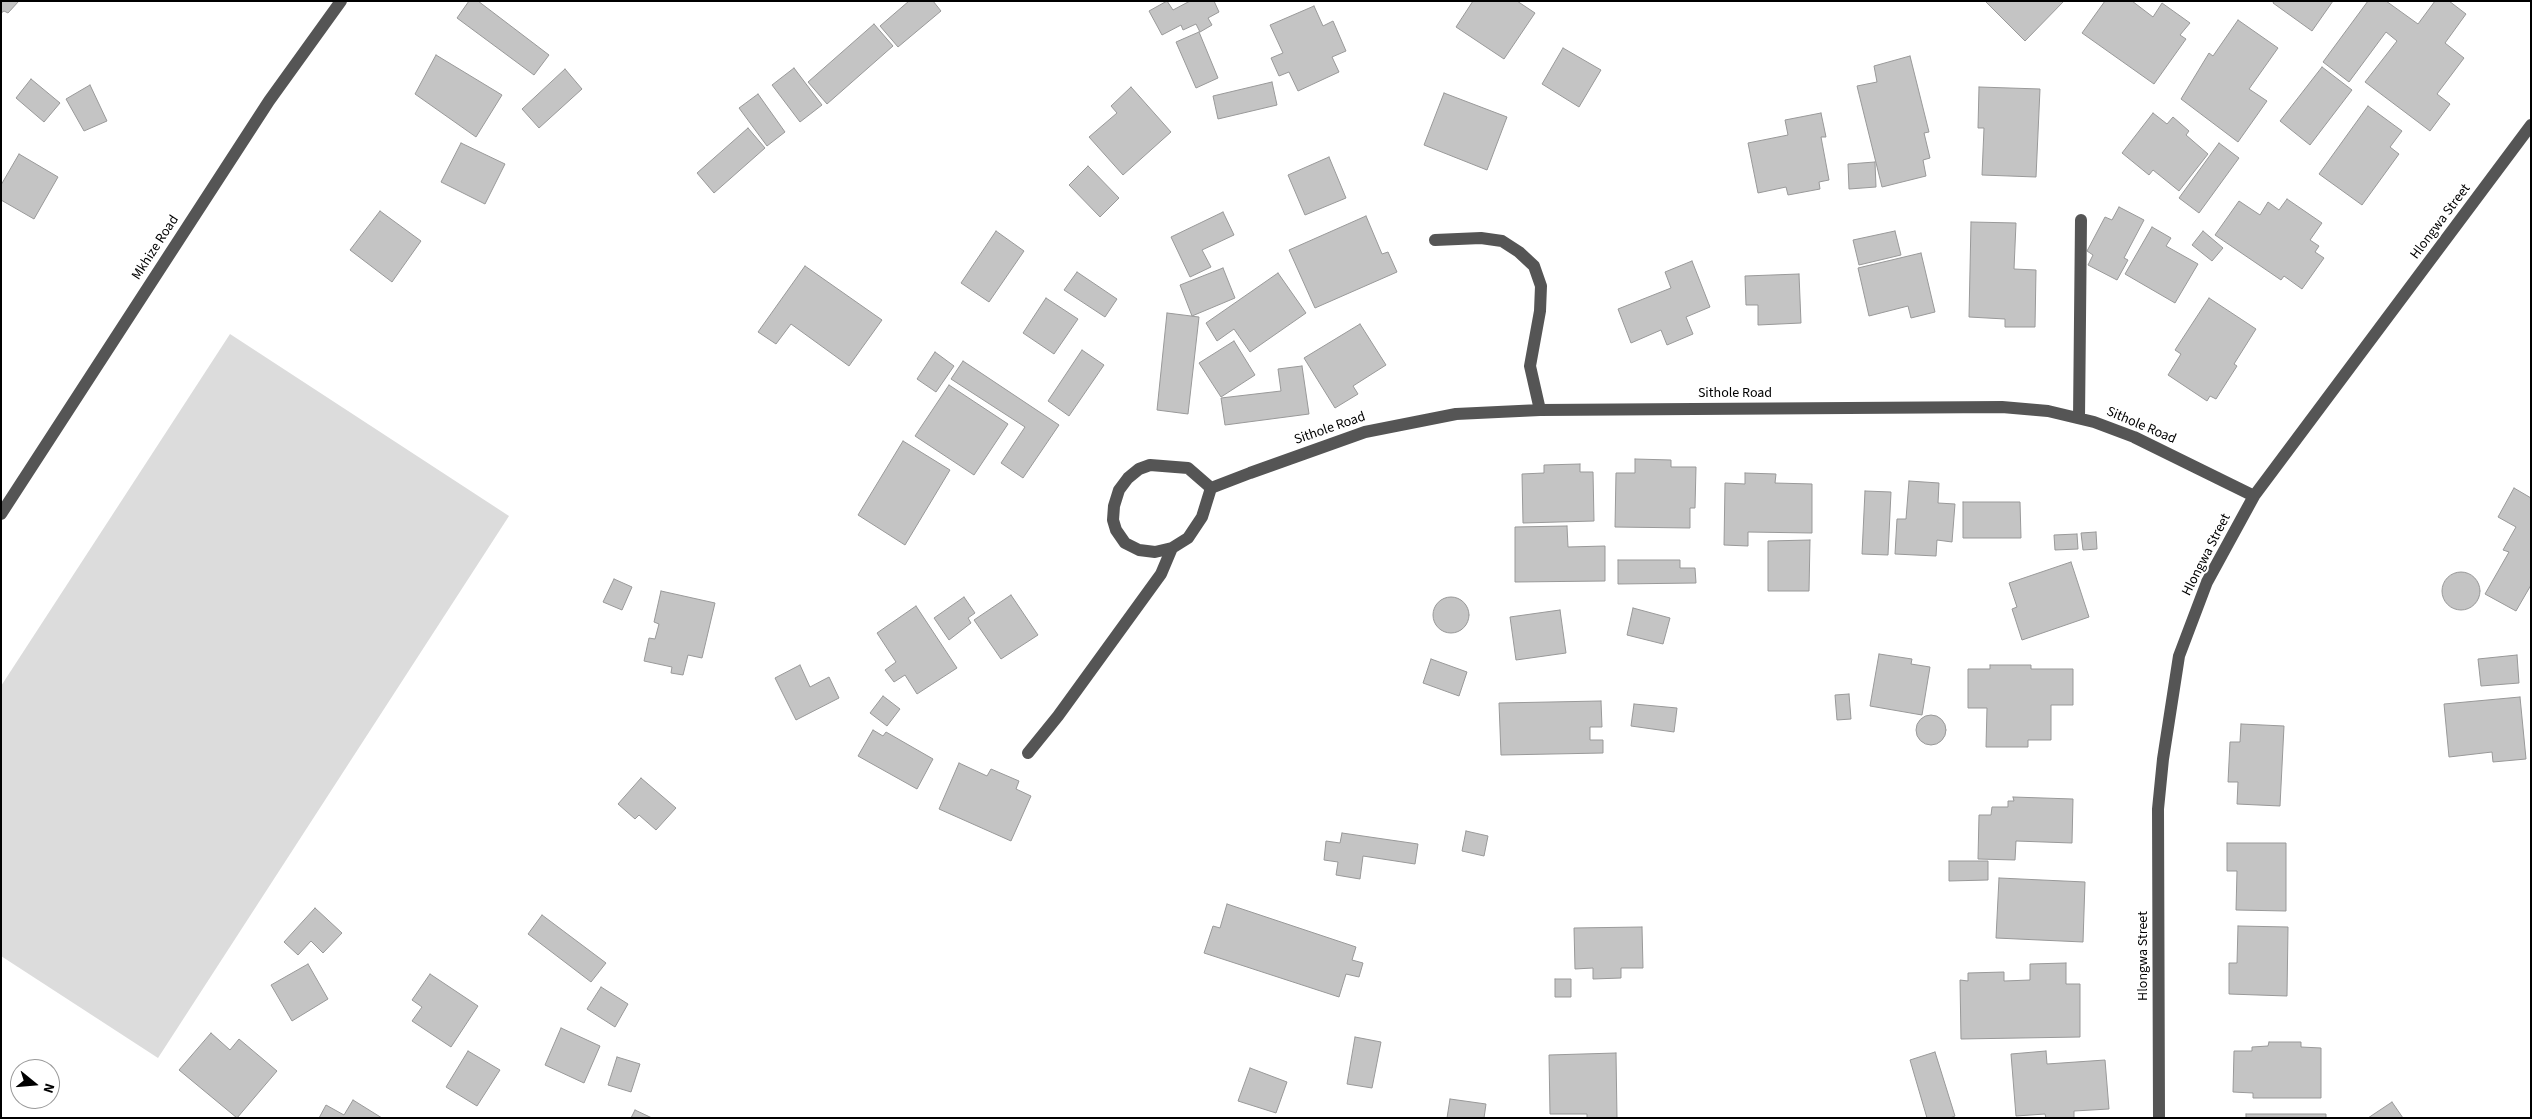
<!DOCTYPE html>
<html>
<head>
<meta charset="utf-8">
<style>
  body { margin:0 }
  #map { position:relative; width:2532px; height:1119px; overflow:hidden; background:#fff; font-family:"Source Sans 3",sans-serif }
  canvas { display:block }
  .frame { position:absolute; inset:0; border:2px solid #000; pointer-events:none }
  .north { position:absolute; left:10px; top:1059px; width:50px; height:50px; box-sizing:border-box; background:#fff; border:1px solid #999; border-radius:50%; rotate:107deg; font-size:14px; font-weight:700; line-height:20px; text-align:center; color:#000 }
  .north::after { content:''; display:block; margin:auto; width:18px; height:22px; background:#000; clip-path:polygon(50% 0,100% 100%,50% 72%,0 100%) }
</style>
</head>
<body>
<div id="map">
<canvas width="2532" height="1119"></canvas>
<div class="frame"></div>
<div class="north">N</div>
</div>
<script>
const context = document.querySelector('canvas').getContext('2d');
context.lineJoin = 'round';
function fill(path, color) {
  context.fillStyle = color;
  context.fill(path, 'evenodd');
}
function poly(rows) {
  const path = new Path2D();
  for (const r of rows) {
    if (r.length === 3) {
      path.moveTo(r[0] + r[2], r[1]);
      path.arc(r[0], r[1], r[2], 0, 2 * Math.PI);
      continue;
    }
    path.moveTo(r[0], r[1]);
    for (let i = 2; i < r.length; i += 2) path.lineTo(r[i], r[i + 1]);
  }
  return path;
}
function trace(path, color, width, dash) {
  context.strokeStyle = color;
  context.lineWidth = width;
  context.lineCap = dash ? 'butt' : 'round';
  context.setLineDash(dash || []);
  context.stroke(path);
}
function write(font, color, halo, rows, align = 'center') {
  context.font = font + ' "Source Sans 3",sans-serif';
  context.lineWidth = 4;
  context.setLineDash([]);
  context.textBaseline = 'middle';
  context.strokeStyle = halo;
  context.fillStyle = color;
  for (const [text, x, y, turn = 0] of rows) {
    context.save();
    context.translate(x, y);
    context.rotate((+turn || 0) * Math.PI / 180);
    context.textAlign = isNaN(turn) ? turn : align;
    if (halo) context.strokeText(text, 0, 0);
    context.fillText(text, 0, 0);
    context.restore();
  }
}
fill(poly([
  [230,334,509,516,158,1058,1,956,1,686]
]), '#dcdcdc');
const building = poly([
  [1,1,19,1,8,13,4,11,1,13,1,1],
  [469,1,478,1,549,55,534,75,457,18,469,1],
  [909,1,933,1,941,11,898,47,880,26,909,1],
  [1167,1,1173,10,1190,1,1214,1,1219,12,1208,18,1212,25,1200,32,1196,24,1183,30,1181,25,1162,35,1149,11,1167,1],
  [1473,1,1517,1,1535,13,1504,59,1456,27,1473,1],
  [1985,1,2064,1,2025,41,1985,1],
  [2105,1,2132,1,2153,17,2162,3,2190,23,2180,35,2186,39,2154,84,2082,33,2105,1],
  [2274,1,2333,1,2312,31,2273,3,2274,1],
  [2368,1,2386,1,2418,24,2435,1,2449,1,2466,14,2445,43,2464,58,2437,94,2450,104,2430,131,2365,82,2397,41,2386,32,2349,82,2323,62,2368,1],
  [1314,6,1323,26,1333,21,1346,51,1332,57,1339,72,1298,91,1289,72,1279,76,1271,58,1283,53,1270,25,1314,6],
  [2238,20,2278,48,2249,89,2267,101,2238,142,2181,99,2209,53,2213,56,2238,20],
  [874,24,893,46,827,104,808,82,874,24],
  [1199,32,1218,78,1196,88,1176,42,1199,32],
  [1563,48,1601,70,1579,107,1542,84,1563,48],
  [436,55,502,95,476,137,415,94,436,55],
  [1910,56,1929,132,1924,133,1930,158,1923,160,1926,176,1882,187,1857,86,1877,82,1874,66,1910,56],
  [2322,67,2352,90,2310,145,2280,121,2322,67],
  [794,68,822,105,800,122,772,85,794,68],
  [565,69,582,89,539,128,522,109,565,69],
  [31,79,60,103,44,122,16,98,31,79],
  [1272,82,1277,105,1218,119,1213,96,1272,82],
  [90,85,107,121,84,131,66,99,90,85],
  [1131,87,1171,132,1123,175,1089,137,1117,113,1111,106,1131,87],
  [1979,87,2040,89,2036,177,1982,175,1984,128,1978,128,1979,87],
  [1444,93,1507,117,1487,170,1424,145,1444,93],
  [758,94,785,132,767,146,739,108,758,94],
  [2368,106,2402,131,2390,147,2399,154,2362,205,2319,174,2368,106],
  [1821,113,1826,137,1821,137,1829,180,1819,182,1820,189,1788,195,1786,187,1758,193,1748,143,1788,135,1785,120,1821,113],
  [2153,113,2167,124,2173,117,2189,131,2186,135,2208,154,2179,191,2153,170,2149,175,2122,153,2153,113],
  [748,128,765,148,714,193,697,173,748,128],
  [461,143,505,164,485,204,441,182,461,143],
  [2219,143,2239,158,2199,213,2179,198,2219,143],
  [19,154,58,177,34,219,1,200,1,185,19,154],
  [1329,157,1346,198,1305,215,1288,175,1329,157],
  [1875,162,1876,187,1849,189,1848,164,1875,162],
  [1088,166,1119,198,1100,217,1069,185,1088,166],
  [2287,199,2322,223,2310,240,2319,246,2315,252,2324,258,2302,289,2284,276,2281,280,2215,235,2239,201,2260,215,2268,202,2279,210,2287,199],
  [2119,207,2144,220,2124,258,2128,260,2117,280,2088,265,2093,255,2087,251,2105,217,2112,220,2119,207],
  [380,211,421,241,392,282,350,250,380,211],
  [1223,212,1234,235,1202,250,1211,267,1190,277,1171,237,1223,212],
  [1366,216,1382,254,1388,252,1397,272,1315,308,1289,250,1366,216],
  [1971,222,2016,223,2014,269,2036,270,2035,327,2005,327,2005,319,1969,317,1971,222],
  [2152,227,2171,238,2166,246,2198,264,2175,303,2125,274,2152,227],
  [996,231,1024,251,989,302,961,283,996,231],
  [1895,231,1901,255,1859,265,1853,240,1895,231],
  [2203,231,2223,248,2212,261,2192,245,2203,231],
  [1921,253,1935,312,1911,318,1908,306,1869,316,1858,268,1921,253],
  [1692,261,1710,307,1686,317,1693,334,1667,345,1661,330,1631,343,1618,309,1671,288,1665,272,1692,261],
  [805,266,882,320,849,366,791,324,776,344,758,332,805,266],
  [1223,268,1235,298,1192,316,1180,285,1223,268],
  [1077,272,1117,299,1105,317,1064,290,1077,272],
  [1278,273,1306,313,1250,352,1234,329,1217,341,1206,323,1278,273],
  [1799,274,1801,323,1758,325,1758,305,1746,305,1745,276,1799,274],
  [1046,298,1078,319,1054,354,1023,333,1046,298],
  [2209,298,2256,329,2234,364,2237,366,2216,399,2210,396,2207,401,2168,375,2181,354,2175,350,2209,298],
  [1167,313,1199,317,1188,414,1157,410,1167,313],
  [1360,324,1386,365,1353,386,1358,394,1335,408,1304,358,1360,324],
  [1234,341,1255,375,1221,397,1199,363,1234,341],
  [1082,350,1104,365,1069,416,1048,401,1082,350],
  [935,352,954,366,936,392,917,379,935,352],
  [963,361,1059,425,1023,478,1001,463,1025,427,951,379,963,361],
  [1302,366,1309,414,1225,425,1221,398,1281,391,1278,369,1302,366],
  [949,385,1008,424,974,475,915,436,949,385],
  [903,441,950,470,905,545,858,515,903,441],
  [1635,459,1671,460,1671,467,1696,467,1695,508,1690,508,1690,528,1615,527,1616,473,1635,473,1635,459],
  [1580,464,1580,472,1593,472,1594,521,1523,523,1522,474,1544,473,1544,465,1580,464],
  [1745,473,1776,474,1775,483,1812,484,1812,533,1748,532,1748,546,1724,545,1725,483,1745,484,1745,473],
  [1909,481,1939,483,1938,503,1955,504,1952,542,1937,540,1936,556,1895,554,1897,519,1906,519,1909,481],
  [2514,488,2531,498,2531,585,2516,611,2485,594,2509,552,2503,550,2516,527,2498,517,2514,488],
  [1865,491,1891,492,1888,555,1862,554,1865,491],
  [1963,502,2020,502,2021,538,1963,538,1963,502],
  [1567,526,1568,547,1605,546,1605,581,1515,582,1515,527,1567,526],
  [2096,532,2097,549,2083,550,2081,533,2096,532],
  [2077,534,2078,549,2055,550,2054,535,2077,534],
  [1810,540,1809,591,1768,591,1768,541,1810,540],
  [1618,560,1680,560,1680,568,1695,568,1696,583,1618,584,1618,560],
  [2071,562,2089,617,2022,640,2012,609,2017,607,2009,583,2071,562],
  [2461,591,19],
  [614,579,632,587,622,610,603,602,614,579],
  [661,591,715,603,702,658,688,655,683,675,671,673,672,667,644,661,649,638,655,639,659,624,654,622,661,591],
  [1011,595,1038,635,1001,659,974,620,1011,595],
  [1451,615,18],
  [964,597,975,613,968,618,971,623,949,640,934,618,964,597],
  [916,606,957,668,917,694,905,675,894,682,885,670,896,662,877,633,916,606],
  [1633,608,1670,618,1663,644,1627,635,1633,608],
  [1560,610,1566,653,1516,660,1510,617,1560,610],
  [1879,654,1912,659,1911,664,1930,667,1922,715,1870,706,1879,654],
  [2517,655,2519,683,2481,686,2478,659,2517,655],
  [1431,659,1467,672,1459,696,1423,683,1431,659],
  [800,665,810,687,829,677,839,698,796,720,775,678,800,665],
  [1990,665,2031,665,2031,669,2073,669,2073,705,2051,705,2051,740,2028,740,2028,747,1986,747,1987,708,1968,708,1968,669,1990,669,1990,665],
  [1849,694,1851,719,1837,720,1835,695,1849,694],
  [883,696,900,709,887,726,870,713,883,696],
  [2520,697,2526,759,2493,762,2492,752,2449,757,2444,704,2520,697],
  [1601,701,1602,727,1590,727,1590,740,1603,740,1603,753,1501,755,1499,703,1601,701],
  [1634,704,1677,708,1674,732,1631,726,1634,704],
  [1931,730,15],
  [2241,724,2284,726,2280,806,2237,804,2238,782,2228,782,2230,742,2240,742,2241,724],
  [873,730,883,736,886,732,933,759,917,789,858,756,873,730],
  [959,763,987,776,991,769,1019,781,1016,789,1031,796,1011,841,939,809,959,763],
  [641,778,676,808,656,830,639,815,635,819,618,804,641,778],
  [2013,797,2073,799,2072,843,2016,841,2015,860,1978,859,1979,815,1991,815,1992,807,2008,807,2008,801,2014,801,2013,797],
  [1466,831,1488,836,1484,856,1462,851,1466,831],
  [1342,833,1418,844,1415,864,1363,856,1360,879,1336,875,1338,862,1324,860,1326,841,1340,843,1342,833],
  [2227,843,2286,843,2286,911,2236,910,2237,871,2227,871,2227,843],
  [1949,861,1988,861,1988,880,1949,881,1949,861],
  [1999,878,2085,882,2083,942,1996,938,1999,878],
  [1227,904,1356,947,1352,960,1363,963,1359,977,1346,974,1339,997,1204,953,1213,926,1220,928,1227,904],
  [315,908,342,933,323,953,311,941,298,955,284,942,315,908],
  [542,915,606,963,591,982,528,934,542,915],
  [2238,926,2288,927,2287,996,2229,994,2229,963,2237,963,2238,926],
  [1642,927,1643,968,1621,968,1621,978,1593,979,1593,968,1575,969,1574,928,1642,927],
  [2066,963,2066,984,2080,984,2080,1037,1961,1039,1960,980,1968,981,1968,973,2004,972,2004,981,2030,980,2030,964,2066,963],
  [308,964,328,999,292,1021,271,985,308,964],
  [430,974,478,1006,451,1047,412,1021,422,1007,412,1000,430,974],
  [1555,979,1571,979,1571,997,1555,997,1555,979],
  [601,987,628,1004,615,1027,587,1009,601,987],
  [561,1028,600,1046,584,1083,545,1065,561,1028],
  [211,1033,230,1050,239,1039,277,1071,237,1118,179,1070,211,1033],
  [1355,1037,1381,1042,1372,1088,1347,1084,1355,1037],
  [2269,1042,2301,1042,2301,1047,2321,1048,2321,1098,2253,1098,2253,1093,2233,1092,2234,1051,2252,1051,2252,1047,2268,1046,2269,1042],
  [468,1051,500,1070,477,1106,446,1087,468,1051],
  [2046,1051,2047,1064,2105,1060,2109,1109,2074,1111,2074,1118,2046,1118,2045,1114,2016,1116,2011,1054,2046,1051],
  [1935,1052,1955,1116,1950,1118,1927,1118,1910,1060,1935,1052],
  [1616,1053,1617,1118,1587,1118,1587,1114,1550,1114,1549,1055,1616,1053],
  [617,1057,640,1064,631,1092,608,1085,617,1057],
  [1250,1068,1287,1082,1276,1113,1238,1101,1250,1068],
  [1450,1099,1486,1104,1484,1118,1447,1118,1450,1099],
  [353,1100,382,1118,319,1118,326,1105,344,1115,353,1100],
  [2392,1102,2403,1118,2368,1118,2392,1102],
  [635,1110,652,1118,631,1118,635,1110],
  [2246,1114,2326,1114,2326,1118,2246,1118,2246,1114]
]);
fill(building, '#c4c4c4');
trace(building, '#999', 1);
trace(poly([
  [1435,240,1481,238,1502,241,1519,252,1534,266,1541,286,1540,311,1530,366,1540,410],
  [2079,418,2081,220],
  [1211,488,1188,468,1150,465,1139,469,1128,478,1119,490,1114,506,1113,520,1116,530,1125,543,1139,550,1155,552,1172,548,1188,538,1202,517,1211,488,1250,473,1365,432,1456,414,1540,410,2002,407,2048,411,2094,422,2134,437,2254,496],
  [1,514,269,101,341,1],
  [1028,753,1058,716,1161,574,1172,548],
  [2159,1118,2158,809,2163,759,2179,656,2207,582,2254,496,2531,125]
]), '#555', 12);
write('14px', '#000', '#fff', [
  ["Hlongwa Street",2441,222,-53],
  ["Mkhize Road",156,248,-57],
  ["Sithole Road",1735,394],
  ["Sithole Road",2141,426,23],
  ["Sithole Road",1330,429,-19],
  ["Hlongwa Street",2207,555,-63],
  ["Hlongwa Street",2144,956,-90]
]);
</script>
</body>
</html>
